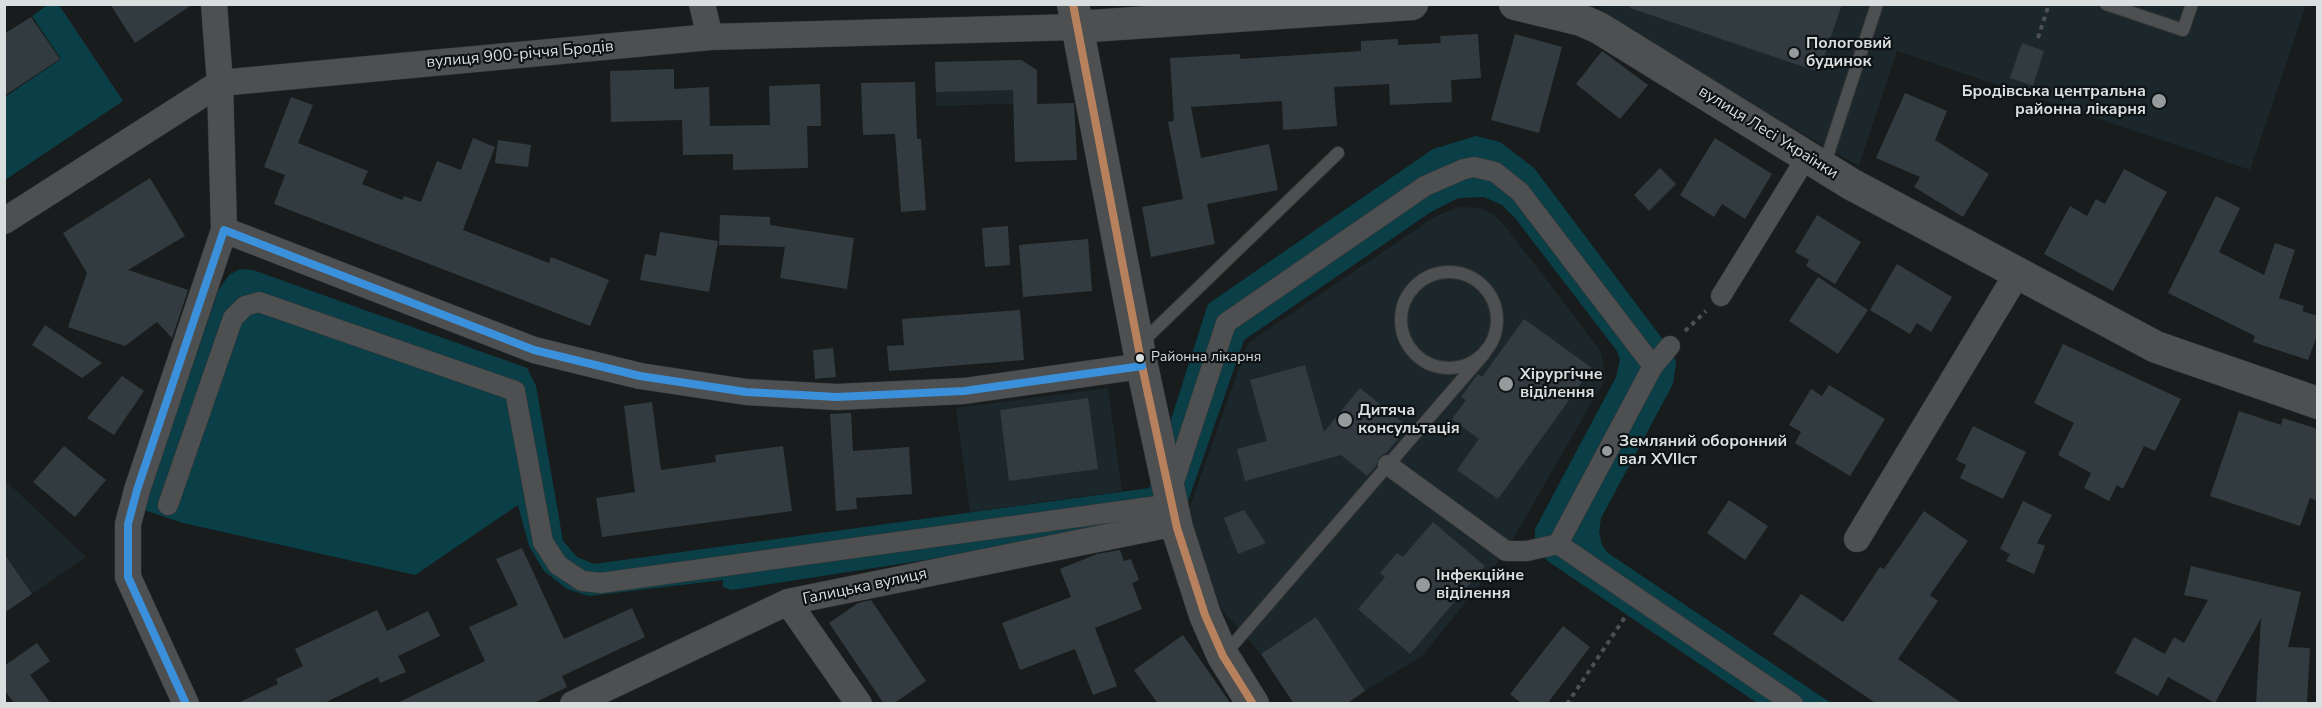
<!DOCTYPE html>
<html>
<head>
<meta charset="utf-8">
<style>
  body { margin:0 }
  #map { position:relative; width:2322px; height:708px; overflow:hidden; background:#181c1c; font-family:"Nunito Sans",sans-serif }
  canvas { display:block }
  .frame { position:absolute; inset:0; border:6px solid #d9dede; pointer-events:none }
</style>
</head>
<body>
<div id="map">
<canvas width="2322" height="708"></canvas>
<div class="frame"></div>
</div>
<script>
const context = document.querySelector('canvas').getContext('2d');
context.lineJoin = 'round';
function fill(path, color) {
  context.fillStyle = color;
  context.fill(path, 'evenodd');
}
function poly(rows) {
  const path = new Path2D();
  for (const r of rows) {
    if (r.length === 3) {
      path.moveTo(r[0] + r[2], r[1]);
      path.arc(r[0], r[1], r[2], 0, 2 * Math.PI);
      continue;
    }
    path.moveTo(r[0], r[1]);
    for (let i = 2; i < r.length; i += 2) path.lineTo(r[i], r[i + 1]);
  }
  return path;
}
function trace(path, color, width, dash) {
  context.strokeStyle = color;
  context.lineWidth = width;
  context.lineCap = dash ? 'butt' : 'round';
  context.setLineDash(dash || []);
  context.stroke(path);
}
function write(font, color, halo, rows, align = 'center') {
  context.font = font + ' "Nunito Sans",sans-serif';
  context.lineWidth = 4.5;
  context.setLineDash([]);
  context.textBaseline = 'middle';
  context.strokeStyle = halo;
  context.fillStyle = color;
  for (const [text, x, y, turn = 0] of rows) {
    context.save();
    context.translate(x, y);
    context.rotate((+turn || 0) * Math.PI / 180);
    context.textAlign = isNaN(turn) ? turn : align;
    if (halo) context.strokeText(text, 0, 0);
    context.fillText(text, 0, 0);
    context.restore();
  }
}
fill(poly([
  [1601,4,2306,5,2250,170,1897,51,1859,166,1597,16],
  [1021,60,1037,70,1038,103,936,106,935,62],
  [1460,207,1480,208,1495,216,1506,227,1600,350,1606,378,1506,551,1492,570,1422,656,1365,691,1316,617,1261,654,1221,609,1187,515,1248,343,1436,216],
  [1108,388,1122,491,970,512,956,408],
  [5,480,86,557,32,594,5,553]
]), '#1b272a');
fill(poly([
  [49,4,59,5,123,101,5,180,5,97,61,59,32,16],
  [1476,136,1500,142,1534,168,1673,353,1676,363,1673,384,1601,518,1599,532,1602,545,1608,553,1831,703,1757,703,1549,562,1539,553,1535,542,1535,529,1616,377,1620,360,1617,351,1515,218,1502,205,1484,197,1458,198,1431,212,1244,340,1184,513,1106,532,732,590,723,587,723,580,589,596,567,589,544,571,529,546,518,505,415,575,183,523,144,510,218,291,229,275,240,269,253,270,527,368,536,386,563,541,577,557,594,564,1149,488,1208,304,1433,149]
]), '#0a3f48');
fill(poly([
  [110,4,193,4,135,43],
  [1631,4,1842,4,1819,72,1630,8],
  [31,17,60,59,4,96,4,34],
  [1478,34,1481,78,1451,80,1452,102,1390,105,1389,84,1334,87,1337,126,1283,130,1282,101,1191,107,1201,158,1269,144,1278,190,1207,204,1215,244,1151,257,1142,207,1183,199,1168,122,1174,121,1170,58,1240,54,1240,59,1361,51,1361,41,1398,39,1398,45,1441,43,1440,36],
  [1515,34,1562,47,1539,133,1491,120],
  [2022,43,2044,51,2033,86,2010,78],
  [1602,51,1648,85,1620,119,1576,84],
  [1021,60,1037,70,1037,104,1074,103,1077,160,1015,162,1013,90,936,92,935,62],
  [674,69,674,89,709,87,710,126,770,125,769,86,820,84,821,126,807,126,808,168,733,170,733,154,683,155,682,120,611,122,610,71],
  [915,82,917,139,921,139,926,210,901,212,895,134,863,135,861,83],
  [1905,93,1947,111,1935,140,1989,174,1963,217,1914,187,1920,177,1876,158],
  [291,97,313,105,298,143,368,171,362,184,402,200,404,196,421,202,437,161,461,170,473,138,495,147,463,230,549,263,551,257,609,280,590,326,274,204,285,175,264,167],
  [1715,138,1772,174,1745,219,1722,204,1714,217,1680,195],
  [498,140,531,145,528,167,495,163],
  [1660,168,1676,184,1649,211,1634,195],
  [2124,169,2167,192,2113,291,2044,254,2070,206,2087,216,2096,199,2105,204],
  [150,178,185,236,128,270,188,290,172,338,157,322,125,346,68,327,87,273,63,233],
  [2216,196,2240,208,2219,252,2264,275,2275,243,2295,250,2279,298,2304,306,2302,311,2318,316,2318,333,2308,360,2253,342,2255,336,2168,293],
  [720,215,770,217,770,225,854,238,847,289,780,278,785,247,719,245],
  [1817,215,1861,242,1835,284,1806,266,1809,260,1795,252],
  [1008,226,1010,265,985,267,982,228],
  [660,232,718,241,709,292,640,280,645,254,656,256],
  [1088,239,1092,291,1023,297,1019,245],
  [1897,264,1952,297,1931,332,1917,323,1910,334,1870,310],
  [1818,277,1868,310,1838,354,1789,321],
  [1020,310,1024,360,889,371,887,346,904,345,902,319],
  [1524,319,1592,368,1498,499,1457,470,1479,439,1452,419,1466,400,1461,397,1469,386,1478,374,1482,377],
  [45,325,102,363,82,378,32,345],
  [2063,344,2181,399,2155,451,2144,446,2123,489,2117,485,2109,501,2084,488,2091,473,2058,455,2074,423,2034,403],
  [833,348,836,377,815,379,813,350],
  [1305,365,1324,432,1360,388,1408,427,1386,453,1379,458,1376,466,1367,476,1341,455,1245,481,1237,449,1267,441,1250,380],
  [122,376,144,391,114,435,87,418],
  [1829,385,1885,419,1850,476,1795,443,1801,432,1789,425,1811,389,1822,396],
  [1088,398,1098,469,1009,481,1000,410],
  [652,402,661,470,716,462,715,455,783,446,792,511,602,537,596,498,635,492,624,406],
  [2239,411,2281,425,2283,418,2318,429,2318,501,2310,498,2300,526,2210,496],
  [851,413,853,451,909,447,912,494,856,498,857,509,836,511,830,414],
  [1973,426,2026,452,2003,499,1960,478,1966,465,1956,460],
  [64,446,106,480,75,517,33,482],
  [1729,500,1768,526,1745,560,1707,533],
  [2023,501,2052,515,2037,543,2045,546,2034,574,2006,561,2010,554,2000,549],
  [1244,510,1266,543,1238,554,1224,518],
  [1924,511,1968,541,1930,595,1938,601,1898,659,1963,704,1877,704,1773,634,1801,594,1843,622,1880,567,1884,569],
  [1433,522,1485,566,1410,654,1358,609,1385,577,1380,573,1397,553,1403,557],
  [522,548,564,639,632,608,645,637,562,676,567,687,532,704,395,704,485,661,469,627,518,605,496,559],
  [1120,550,1124,561,1131,559,1139,580,1132,583,1142,609,1095,628,1117,686,1093,695,1075,649,1020,670,1002,623,1071,597,1060,569,1097,554],
  [4,553,32,594,4,613],
  [2191,566,2301,592,2288,647,2310,648,2307,704,2256,704,2261,618,2215,703,2168,677,2158,696,2115,673,2134,637,2165,654,2174,637,2184,643,2208,600,2184,595],
  [871,600,926,681,893,704,884,704,829,623,858,603],
  [377,610,387,631,428,611,440,636,398,656,406,672,380,683,378,677,322,704,236,704,278,684,276,679,303,666,295,649],
  [1316,617,1365,691,1346,704,1294,704,1261,654],
  [1563,626,1590,647,1547,704,1522,704,1510,694],
  [1183,635,1231,704,1158,704,1134,670],
  [37,643,50,661,30,675,51,704,15,704,4,690,4,666]
]), '#323c40');
const service = poly([
  [2106,4,2183,30,2192,4],
  [1824,166,1877,4],
  [1449,320,48],
  [1140,344,1338,153],
  [1224,655,1484,354]
]);
const pedestrian = poly([
  [1721,296,1806,158],
  [1388,465,1506,551,1527,551,1558,544],
  [1171,491,1226,323,1425,186,1464,169,1474,167,1495,172,1520,192,1653,366],
  [168,505,233,318,245,306,259,302,515,391,543,542,558,565,582,581,601,583,1172,504],
  [1558,544,1793,704],
  [1558,544,1653,366,1670,346]
]);
const minor = poly([
  [214,4,220,83,224,230],
  [702,4,710,37],
  [4,221,220,83,710,37,1076,27],
  [1857,539,2017,274],
  [788,602,859,704],
  [186,704,128,577,128,524,137,490,224,230,534,350,640,376,746,392,837,397,964,391,1142,366],
  [573,704,788,602,1176,523]
]);
const tertiary = poly([
  [1073,4,1142,366,1177,528,1205,615,1223,656,1253,704],
  [1515,4,1581,20,1599,28,1851,184,2156,347,2318,403],
  [1076,27,1412,4]
]);
trace(service, '#333535', 14);
trace(pedestrian, '#333535', 21);
trace(minor, '#333535', 27);
trace(tertiary, '#333535', 33);
trace(poly([
  [2038,38,2049,4],
  [1685,331,1706,311],
  [1567,704,1625,617]
]), '#4d4f50', 4, [4.5, 4.5]);
trace(service, '#4d4f50', 12);
trace(pedestrian, '#4d4f50', 20);
trace(minor, '#4d4f50', 26);
trace(tertiary, '#4d4f50', 32);
trace(poly([
  [1073,4,1142,366,1177,528,1205,615,1223,656,1253,704]
]), '#b6815c', 8);
trace(poly([
  [186,704,128,577,128,524,137,490,224,230,534,350,640,376,746,392,837,397,964,391,1142,366]
]), '#3a90db', 8);
for (const [x, y, r, color] of [
  [1794,53,6,"#959a9a"],
  [2159,101,8,"#959a9a"],
  [1140,358,5,"#d9dede"],
  [1506,384,8,"#959a9a"],
  [1345,420,8,"#959a9a"],
  [1607,451,6,"#959a9a"],
  [1423,585,8,"#959a9a"]
]) {
  const dot = new Path2D();
  dot.arc(x, y, r, 0, 2 * Math.PI);
  context.fillStyle = color;
  context.fill(dot);
  trace(dot, '#0e1315', 2);
}
write('14px', '#d9dede', '#0e1315', [
  ["Районна лікарня",1151,358]
], 'left');
write('bold 16px', '#d9dede', '#0e1315', [
  ["Пологовий",1806,44],
  ["будинок",1806,62],
  ["Бродівська центральна",2146,92,"right"],
  ["районна лікарня",2146,110,"right"],
  ["Хірургічне",1520,375],
  ["віділення",1520,393],
  ["Дитяча",1358,411],
  ["консультація",1358,429],
  ["Земляний оборонний",1619,442],
  ["вал XVIIст",1619,460],
  ["Інфекційне",1436,576],
  ["віділення",1436,594]
], 'left');
write('16px', '#d9dede', '#0e1315', [
  ["вулиця 900-річчя Бродів",520,55,-5],
  ["вулиця Лесі Українки",1768,133,32],
  ["Галицька вулиця",865,587,-12]
]);
</script>
</body>
</html>
